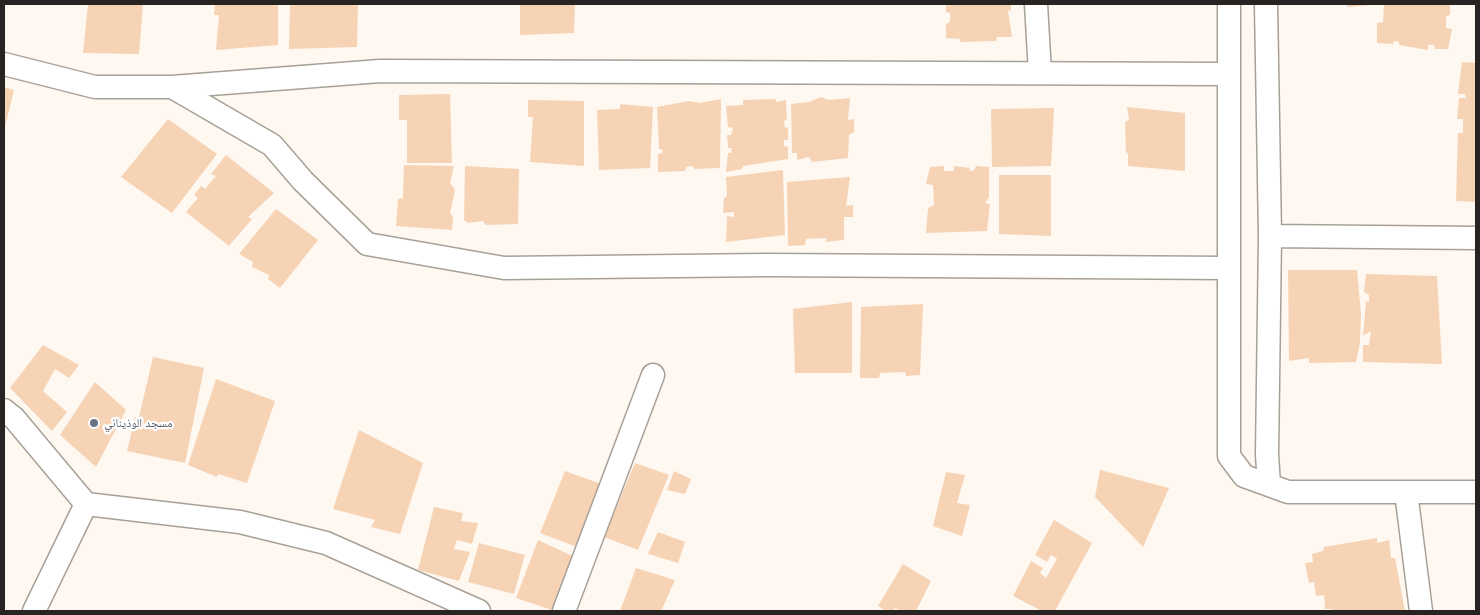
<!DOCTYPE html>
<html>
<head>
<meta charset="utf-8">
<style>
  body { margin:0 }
  #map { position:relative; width:1480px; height:615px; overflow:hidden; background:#fef8f1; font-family:Mulish,sans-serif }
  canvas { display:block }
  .frame { position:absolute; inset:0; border:5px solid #272421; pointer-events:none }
</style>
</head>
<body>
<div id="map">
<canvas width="1480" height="615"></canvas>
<div class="frame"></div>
</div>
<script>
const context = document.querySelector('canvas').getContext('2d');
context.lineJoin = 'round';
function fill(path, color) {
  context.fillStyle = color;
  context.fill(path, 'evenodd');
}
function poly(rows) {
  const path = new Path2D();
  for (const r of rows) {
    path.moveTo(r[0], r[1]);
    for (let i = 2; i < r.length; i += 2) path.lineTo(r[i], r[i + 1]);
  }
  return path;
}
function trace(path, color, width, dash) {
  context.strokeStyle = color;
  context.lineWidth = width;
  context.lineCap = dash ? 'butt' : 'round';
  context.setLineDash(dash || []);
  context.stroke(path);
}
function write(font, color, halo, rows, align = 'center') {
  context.font = font + ' Mulish,"Noto Naskh Arabic",sans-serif';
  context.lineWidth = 4.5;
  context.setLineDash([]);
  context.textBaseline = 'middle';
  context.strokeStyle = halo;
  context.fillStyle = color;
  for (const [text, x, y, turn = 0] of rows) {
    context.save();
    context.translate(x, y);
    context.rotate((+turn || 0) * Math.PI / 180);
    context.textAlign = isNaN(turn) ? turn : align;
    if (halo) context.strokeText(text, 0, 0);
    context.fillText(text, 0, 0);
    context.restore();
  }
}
fill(poly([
  [88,4,143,4,139,54,83,53],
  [215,4,278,4,278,45,216,50,219,15,214,15],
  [290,4,358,4,357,47,289,49],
  [520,4,575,4,574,33,520,35],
  [946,4,1011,4,1011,10,1008,11,1012,37,997,37,996,41,960,42,960,39,946,38,946,24,950,22,950,13,946,12],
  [1346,4,1372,4,1372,5,1348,7],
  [1384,4,1450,4,1450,15,1446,16,1446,28,1452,29,1448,49,1435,49,1434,45,1428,45,1428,50,1399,45,1399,42,1394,41,1393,44,1377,43,1377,23,1383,22],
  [1462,62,1476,63,1476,202,1456,201,1458,133,1463,133,1463,119,1457,119,1459,98,1466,98,1465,94,1458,94],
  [4,87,14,90,4,131],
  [450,94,452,163,407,163,407,120,399,120,399,95],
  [821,97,829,100,850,98,848,120,854,119,854,132,849,135,848,158,812,162,809,157,797,160,797,153,792,153,791,104,809,102],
  [721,99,720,168,695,169,692,166,686,167,685,171,658,172,658,154,662,153,663,150,659,149,657,107,689,101,700,103],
  [775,99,777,102,786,100,787,119,784,121,785,128,788,127,788,140,784,140,784,146,788,147,788,159,743,166,742,169,726,172,728,153,731,153,732,148,728,148,727,135,731,135,733,128,728,127,726,106,743,105,743,100],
  [528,100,584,101,584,166,530,162,533,117,528,117],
  [620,104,653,107,650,168,599,170,597,110,620,109],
  [1127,107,1185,113,1185,171,1128,166,1128,154,1126,152,1125,122,1129,120],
  [1054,108,1051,166,992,167,991,109],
  [168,119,217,154,172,213,121,177],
  [226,155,274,193,248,217,252,219,229,246,186,212,198,198,194,195,201,186,205,189,216,176,211,174],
  [404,165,454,166,450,183,455,190,450,213,453,216,452,230,396,226,398,199,403,198],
  [465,166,519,169,518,224,486,225,483,221,468,223,464,220],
  [944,166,944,171,954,171,954,166,970,168,969,171,974,170,976,166,989,167,989,197,985,203,990,204,987,231,926,233,928,208,934,205,933,185,926,184,930,167],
  [783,170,785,235,726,242,727,216,734,217,734,212,723,213,724,198,727,196,726,177],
  [999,175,1051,175,1051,236,999,234],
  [850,177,846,206,853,205,853,217,844,217,844,240,826,242,826,238,806,239,805,245,788,246,787,182],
  [276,209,318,240,280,288,268,279,269,275,252,267,253,262,239,254],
  [1288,270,1357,270,1361,314,1360,343,1356,362,1309,363,1309,358,1289,361],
  [1366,274,1437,276,1442,364,1363,362,1363,345,1369,345,1371,331,1363,336,1366,301,1369,302,1369,295,1364,292],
  [852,302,852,373,795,373,793,309],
  [923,304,920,375,906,376,905,372,880,373,879,378,860,378,861,307],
  [43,345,79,365,69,378,55,369,43,391,67,412,52,431,10,388],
  [153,357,204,368,185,463,127,451,135,417,139,417],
  [216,379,275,401,247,483,218,474,217,477,188,465],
  [95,382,126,410,96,467,60,435],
  [359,430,423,463,400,534,371,527,375,520,333,509],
  [635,463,669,475,638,550,604,537],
  [1100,470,1169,488,1143,547,1095,497],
  [565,471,604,485,577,547,540,533],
  [674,471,691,479,685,494,667,490],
  [946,472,965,475,957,503,970,505,962,536,933,526],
  [434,507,463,513,461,521,478,523,472,544,457,540,454,549,470,552,459,581,418,570],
  [1054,520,1092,543,1055,611,1042,611,1013,596,1031,561,1043,568,1040,573,1046,578,1057,559,1051,555,1047,562,1035,555],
  [658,532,685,542,678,563,648,554],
  [1377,538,1377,543,1389,540,1391,558,1395,558,1405,611,1332,611,1332,609,1325,609,1324,595,1316,596,1314,582,1309,583,1305,563,1313,562,1312,554,1323,551,1324,547],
  [538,540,577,558,555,611,516,598],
  [479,543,525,555,514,594,468,582],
  [903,564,931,581,916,611,901,611,895,608,893,611,886,611,878,606],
  [636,568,675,580,661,611,620,611]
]), '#f7d3b5');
const minor = poly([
  [1036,4,1040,73],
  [1229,4,1229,456,1244,476,1288,492,1476,492],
  [1266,4,1270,236,1267,454,1269,485],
  [4,64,95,87,172,87,380,71,1229,74],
  [172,87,272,145,303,181,367,244,504,268,766,265,1229,268],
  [1270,236,1476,238],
  [4,410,14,418,86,504,240,522,326,543,479,611],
  [1406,492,1421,611],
  [34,611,86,504],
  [564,611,653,375]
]);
trace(minor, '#a7a097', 25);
trace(minor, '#fff', 22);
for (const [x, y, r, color] of [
  [94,423,5,"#6b7280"]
]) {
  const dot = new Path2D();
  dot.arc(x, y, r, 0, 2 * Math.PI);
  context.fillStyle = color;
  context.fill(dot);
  trace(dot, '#fff', 2);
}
write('12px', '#5b616d', '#fff', [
  ["مسجد الوذيناني",104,423]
], 'left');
</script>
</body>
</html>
